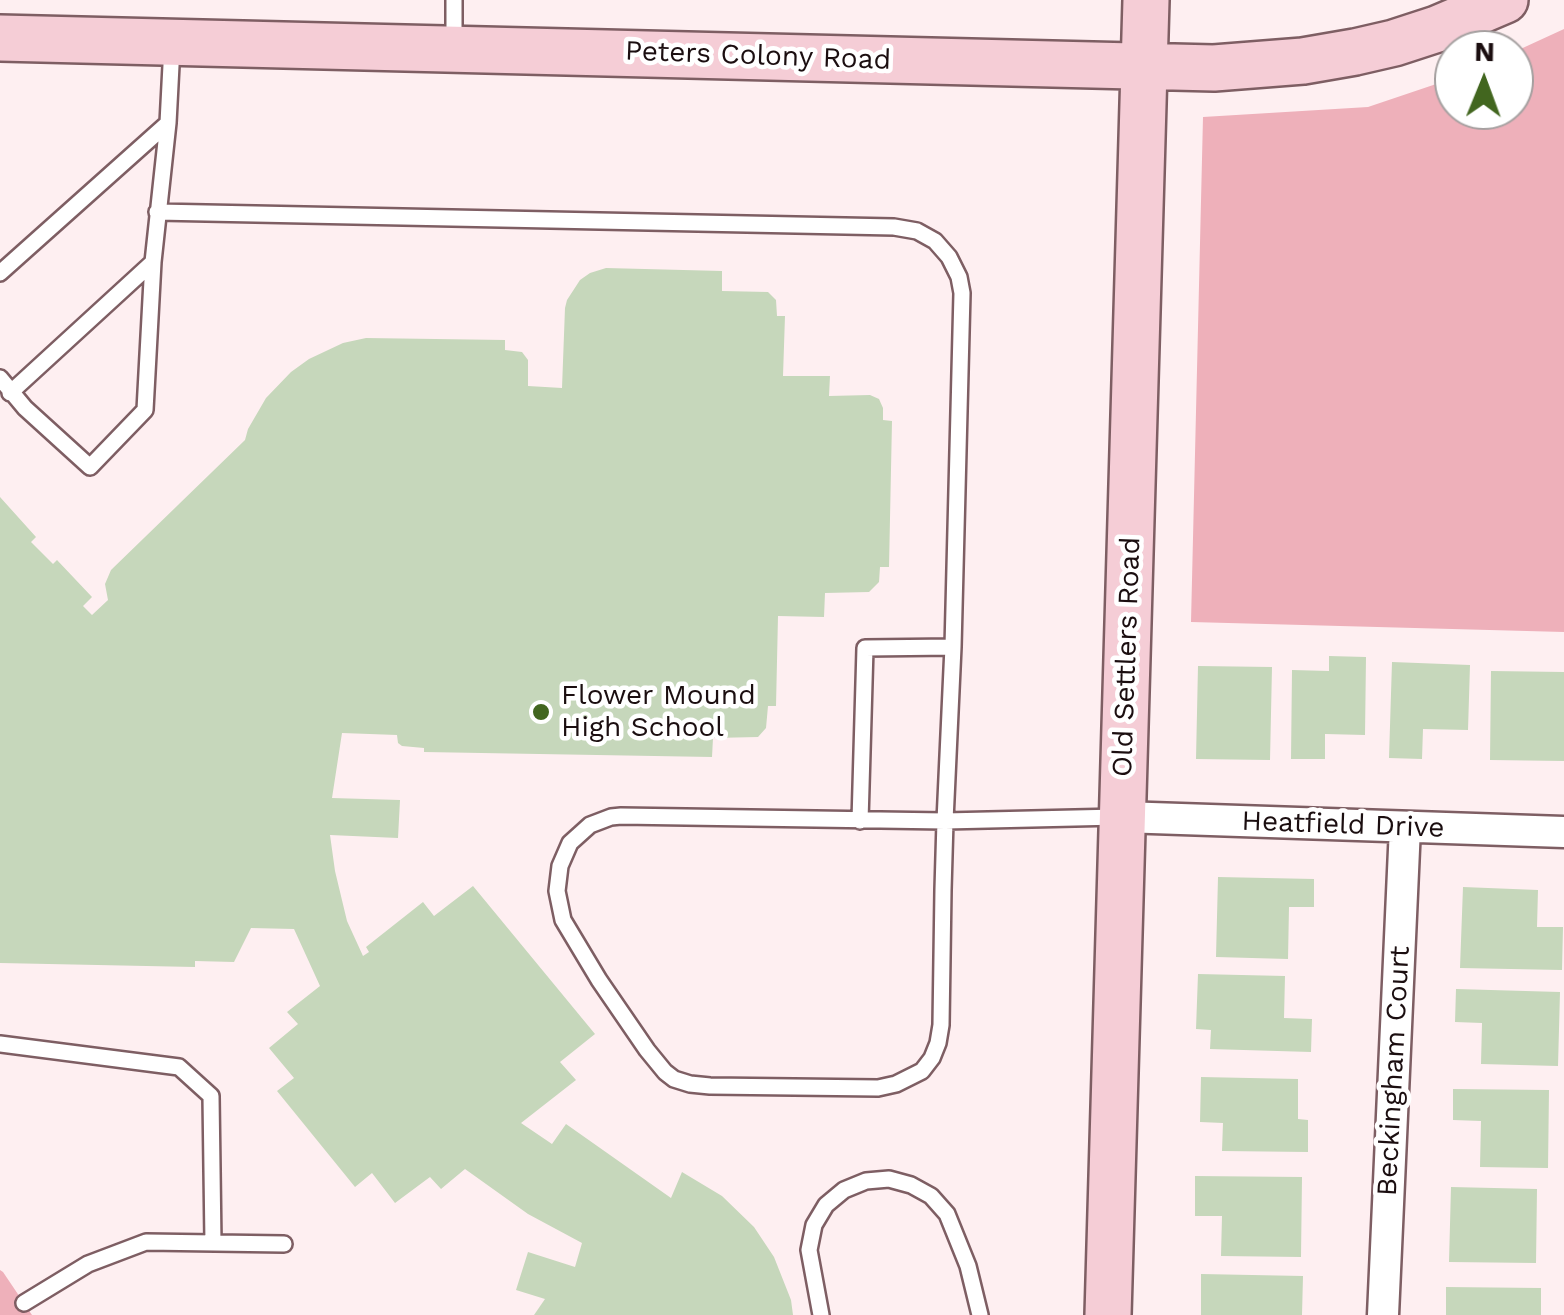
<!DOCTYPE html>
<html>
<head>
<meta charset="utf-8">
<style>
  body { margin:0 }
  #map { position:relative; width:1564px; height:1315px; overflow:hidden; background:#feeff1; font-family:"Work Sans",sans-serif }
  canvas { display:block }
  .north { position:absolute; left:1434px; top:30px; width:100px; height:100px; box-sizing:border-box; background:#fff; border:2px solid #a49f9f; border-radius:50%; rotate:1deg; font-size:28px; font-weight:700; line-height:40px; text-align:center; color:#1b0e10 }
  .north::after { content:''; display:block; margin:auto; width:35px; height:45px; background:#42661f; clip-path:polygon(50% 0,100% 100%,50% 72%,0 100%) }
</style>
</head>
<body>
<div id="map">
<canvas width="1564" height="1315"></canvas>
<div class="north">N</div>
</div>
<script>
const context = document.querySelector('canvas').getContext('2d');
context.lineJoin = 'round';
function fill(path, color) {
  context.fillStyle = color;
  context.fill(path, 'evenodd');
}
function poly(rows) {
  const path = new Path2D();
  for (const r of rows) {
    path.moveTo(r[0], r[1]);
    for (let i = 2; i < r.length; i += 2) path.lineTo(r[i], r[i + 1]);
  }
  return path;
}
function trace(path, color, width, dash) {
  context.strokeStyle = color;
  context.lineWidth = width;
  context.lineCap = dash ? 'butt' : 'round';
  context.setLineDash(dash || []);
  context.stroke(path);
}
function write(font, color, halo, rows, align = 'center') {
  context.font = font + ' "Work Sans",sans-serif';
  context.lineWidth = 9;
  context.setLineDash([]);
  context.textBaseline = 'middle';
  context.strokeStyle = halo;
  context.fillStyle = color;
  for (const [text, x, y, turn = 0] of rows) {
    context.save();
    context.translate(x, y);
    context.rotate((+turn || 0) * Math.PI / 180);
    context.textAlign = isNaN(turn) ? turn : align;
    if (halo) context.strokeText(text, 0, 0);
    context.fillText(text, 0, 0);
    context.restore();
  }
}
fill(poly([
  [1564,29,1564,632,1191,622,1203,117,1368,107,1454,78,1454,110,1514,110,1514,52],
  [0,1270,3,1272,32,1315,0,1315]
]), '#eeb0ba');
fill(poly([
  [606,268,722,271,722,291,768,292,776,300,777,316,785,316,783,376,830,376,829,396,870,395,879,399,883,408,883,420,892,421,889,567,880,567,879,582,869,592,825,593,824,617,778,616,776,706,768,706,766,728,758,737,713,738,712,757,424,752,424,748,402,746,398,743,397,735,342,733,332,798,400,800,398,838,330,835,335,871,347,921,363,956,369,952,366,947,423,902,434,916,473,886,595,1034,560,1062,576,1080,521,1123,552,1144,566,1124,671,1198,682,1172,722,1196,754,1227,774,1257,791,1300,793,1315,534,1315,545,1299,516,1290,528,1252,575,1267,582,1243,528,1214,465,1169,441,1189,430,1177,395,1203,372,1173,355,1187,277,1091,294,1078,269,1048,298,1024,287,1012,320,986,294,929,251,928,234,962,195,961,195,967,0,963,0,497,36,537,31,542,53,564,57,560,92,597,83,606,92,615,108,600,105,584,111,570,245,440,248,429,266,398,291,372,309,359,343,343,366,338,505,340,505,350,522,352,528,360,528,386,562,388,565,308,567,300,580,280,590,273],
  [1329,656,1366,657,1365,735,1325,734,1325,759,1291,759,1292,670,1329,671],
  [1392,662,1470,665,1468,730,1423,729,1422,759,1389,758],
  [1198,666,1272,667,1270,760,1196,759],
  [1491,671,1564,672,1564,761,1490,760],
  [1218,877,1314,879,1314,907,1289,907,1288,959,1216,957],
  [1463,887,1538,890,1537,927,1563,927,1562,970,1460,968],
  [1198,974,1285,976,1284,1018,1312,1019,1311,1052,1210,1049,1211,1030,1196,1029],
  [1456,989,1560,992,1558,1066,1481,1064,1482,1023,1455,1022],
  [1201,1077,1298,1079,1298,1119,1308,1120,1308,1152,1222,1151,1223,1123,1200,1122],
  [1453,1089,1549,1090,1548,1168,1480,1167,1481,1121,1453,1120],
  [1195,1176,1302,1177,1301,1257,1221,1256,1222,1216,1195,1216],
  [1451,1187,1537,1189,1536,1263,1449,1262],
  [1201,1274,1303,1276,1302,1315,1201,1315],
  [1446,1287,1541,1288,1541,1315,1446,1315]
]), '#c6d7bb');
const lane = poly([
  [454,44,454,0],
  [157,212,894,227,917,231,935,241,949,257,959,277,962,293,953,647,945,821,943,890,941,1025,938,1043,932,1058,922,1071,896,1084,878,1088,710,1086,690,1084,674,1079,665,1072,647,1050,599,980,563,920,557,891,560,866,570,843,590,825,611,817,621,816,945,821,1118,817],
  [0,273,168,123],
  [0,378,25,408,90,467,145,410,153,262,168,123,172,46],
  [10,393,153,262],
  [860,821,865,648,953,647],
  [0,1044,179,1067,211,1096,213,1243],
  [24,1303,88,1264,146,1242,284,1244],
  [821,1315,809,1250,814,1225,826,1205,844,1190,866,1181,889,1179,911,1185,931,1196,947,1214,968,1266,980,1315]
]);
const street = poly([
  [1122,817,1564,832],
  [1383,1315,1405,827]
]);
const secondary = poly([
  [0,38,1214,68,1303,61,1355,52,1394,43,1437,29,1505,0],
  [1108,1315,1146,0]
]);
trace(lane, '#7e5e63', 20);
trace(street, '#7e5e63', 35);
trace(secondary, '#7e5e63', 50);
trace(lane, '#fff', 15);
trace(street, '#fff', 30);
trace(secondary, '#f5cdd6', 45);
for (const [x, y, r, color] of [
  [541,712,10,"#42661f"]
]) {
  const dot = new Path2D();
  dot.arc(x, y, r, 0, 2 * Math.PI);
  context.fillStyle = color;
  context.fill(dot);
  trace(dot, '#fff', 4);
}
write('28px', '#1b0e10', '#fff', [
  ["Peters Colony Road",758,56,2],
  ["Old Settlers Road",1127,657,-88],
  ["Heatfield Drive",1343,825,2],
  ["Beckingham Court",1394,1071,-87]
]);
write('28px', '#1b0e10', '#fff', [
  ["Flower Mound",561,696],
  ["High School",561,728]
], 'left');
</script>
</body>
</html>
